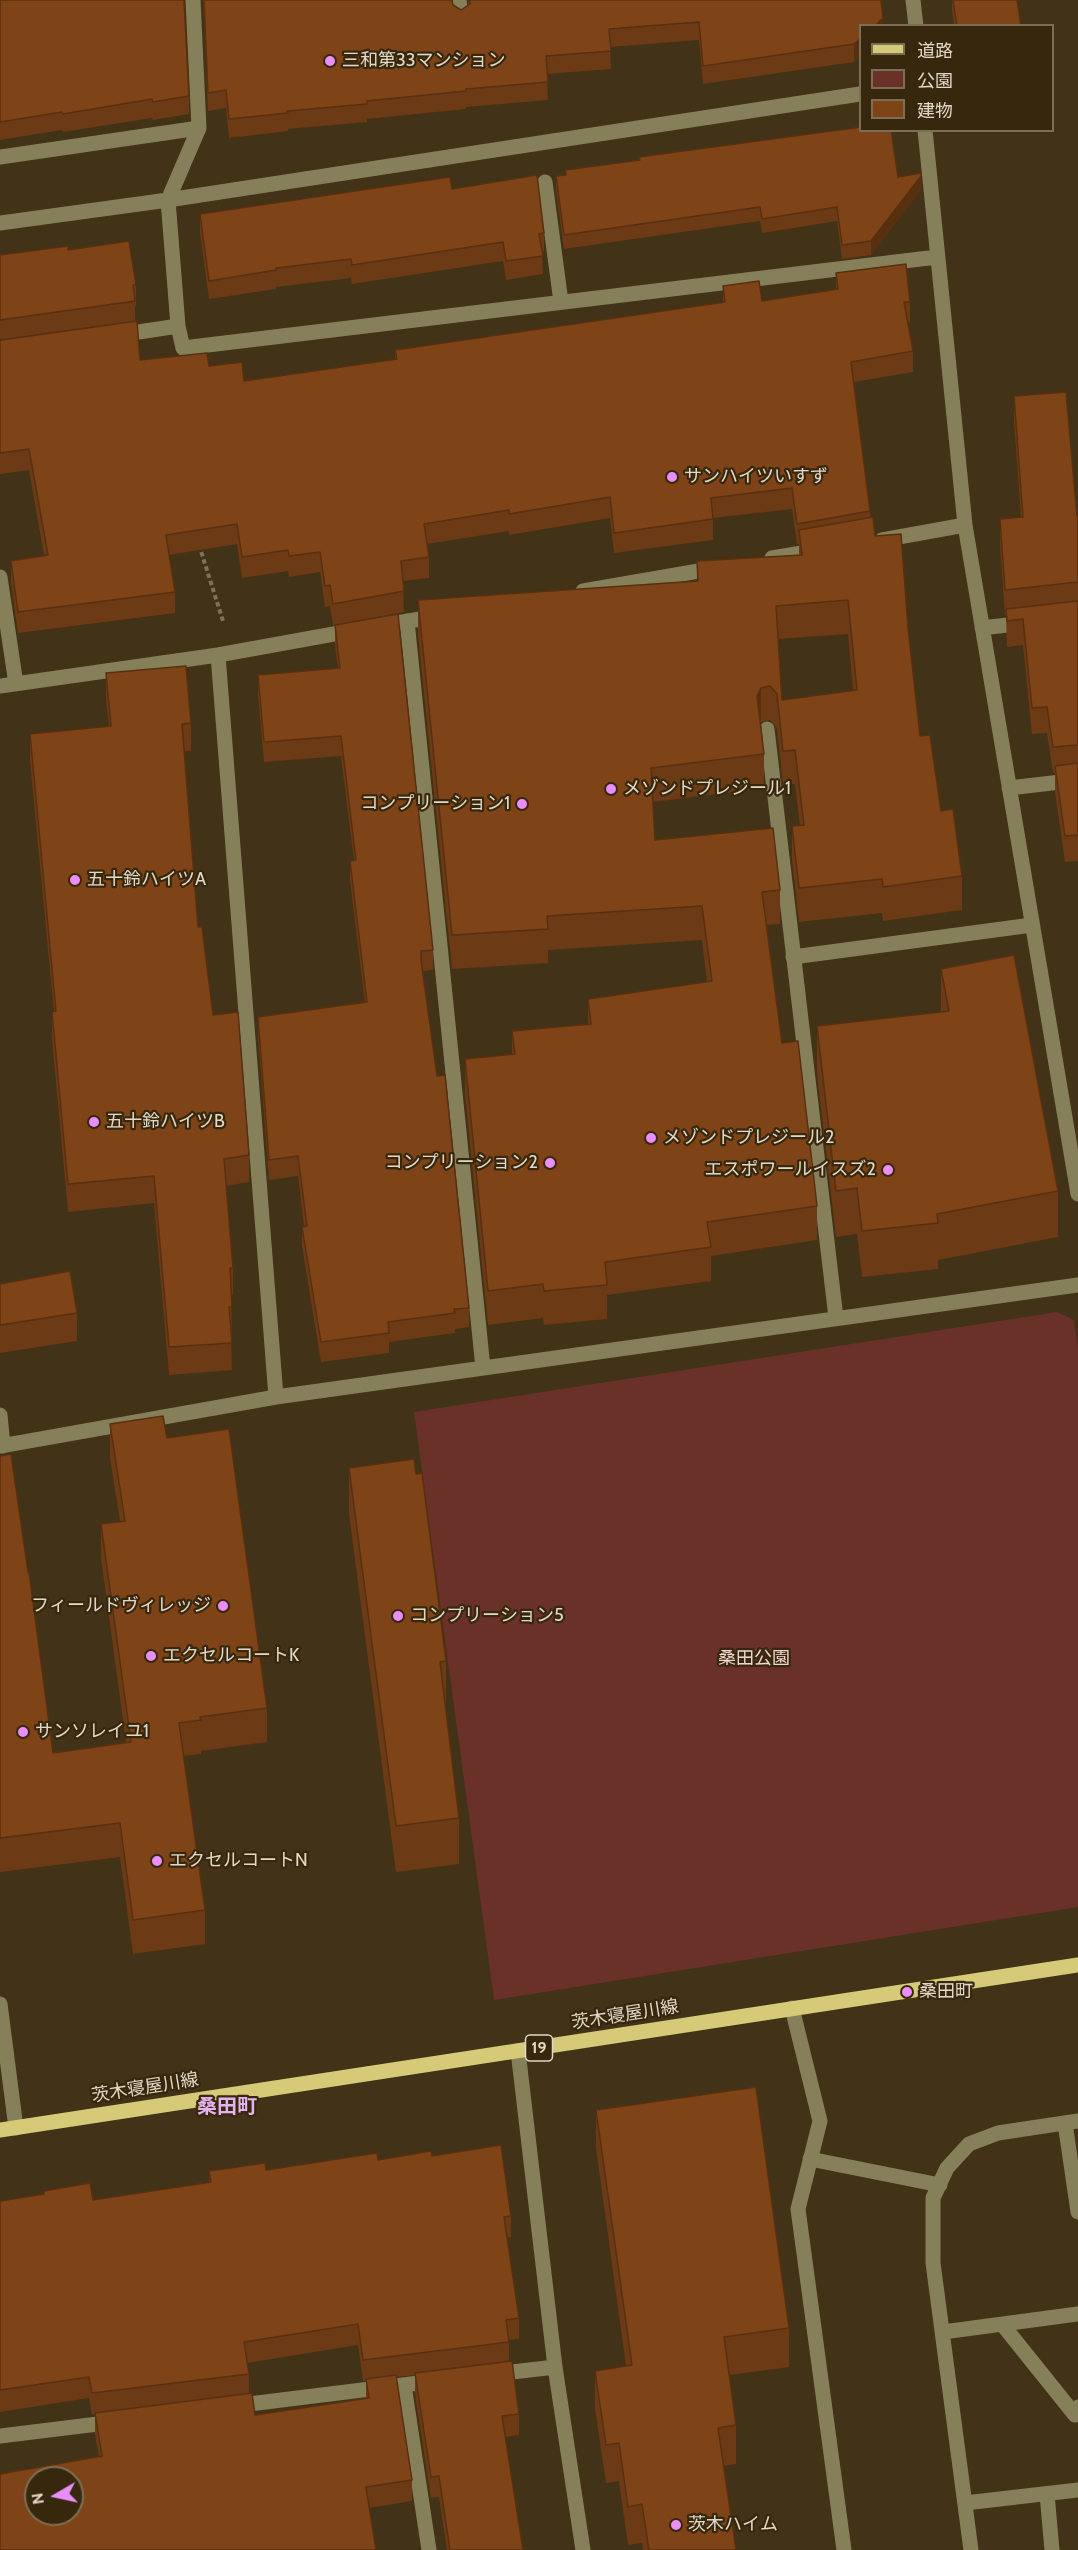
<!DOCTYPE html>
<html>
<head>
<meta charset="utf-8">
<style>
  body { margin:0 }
  #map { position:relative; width:1078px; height:2550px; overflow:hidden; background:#423217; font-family:Cabin,"Noto Sans JP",sans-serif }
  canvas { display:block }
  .legend { position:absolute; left:859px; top:24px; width:195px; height:108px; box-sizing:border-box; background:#37270c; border:2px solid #7b6e57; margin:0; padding:8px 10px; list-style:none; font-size:18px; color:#e2d8c8 }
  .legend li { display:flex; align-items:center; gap:12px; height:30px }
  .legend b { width:30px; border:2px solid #7b6e57 }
  .north { position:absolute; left:24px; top:2466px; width:60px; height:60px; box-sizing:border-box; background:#37270c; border:2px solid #7b6e57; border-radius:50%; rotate:261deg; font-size:16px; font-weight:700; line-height:24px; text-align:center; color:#e2d8c8 }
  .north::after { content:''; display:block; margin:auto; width:21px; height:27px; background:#ea8dfd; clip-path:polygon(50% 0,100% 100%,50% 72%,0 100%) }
</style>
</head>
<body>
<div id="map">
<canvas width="1078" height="2550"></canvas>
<ul class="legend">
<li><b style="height:8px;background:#d6ca78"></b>道路</li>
<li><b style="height:16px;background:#6a3128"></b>公園</li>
<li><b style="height:16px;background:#7e4417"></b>建物</li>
</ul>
<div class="north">N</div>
</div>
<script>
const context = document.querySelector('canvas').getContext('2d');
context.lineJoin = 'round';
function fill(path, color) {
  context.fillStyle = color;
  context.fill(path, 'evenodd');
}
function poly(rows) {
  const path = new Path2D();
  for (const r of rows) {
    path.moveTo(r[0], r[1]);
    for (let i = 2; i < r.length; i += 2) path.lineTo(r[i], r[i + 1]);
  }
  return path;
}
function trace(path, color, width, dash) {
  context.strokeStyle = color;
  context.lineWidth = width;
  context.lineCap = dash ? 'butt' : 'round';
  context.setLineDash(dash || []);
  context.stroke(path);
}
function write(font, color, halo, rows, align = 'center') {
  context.font = font + ' Cabin,"Noto Sans JP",sans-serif';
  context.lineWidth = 4.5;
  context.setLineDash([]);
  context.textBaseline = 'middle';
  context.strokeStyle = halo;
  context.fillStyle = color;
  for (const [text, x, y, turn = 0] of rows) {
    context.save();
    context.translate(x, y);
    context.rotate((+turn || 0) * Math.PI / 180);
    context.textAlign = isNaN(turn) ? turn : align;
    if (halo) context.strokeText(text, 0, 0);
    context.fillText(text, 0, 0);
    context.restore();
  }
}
fill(poly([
  [1057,1312,1074,1320,1078,1349,1078,1907,494,2000,414,1412]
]), '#6a3128');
trace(poly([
  [199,545,223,621]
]), '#7f715a', 4, [4.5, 3]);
trace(poly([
  [459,0,461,18],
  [913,0,916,26],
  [925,130,965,525,1078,1194],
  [0,157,199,128],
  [545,182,561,302],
  [0,223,168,200,860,94],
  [178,326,168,200,199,128,193,0],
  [119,335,178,326,183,348,937,257],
  [882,540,965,525],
  [772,558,820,550],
  [0,577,16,684],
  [583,591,716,568],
  [407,621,483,1368],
  [379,626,438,616],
  [982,628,1024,623],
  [218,655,276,1397],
  [0,686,218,655,356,630],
  [767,729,836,1318],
  [1009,788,1078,780],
  [793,957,1032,925],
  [0,1415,3,1446],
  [0,1446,276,1397,1078,1285],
  [0,2004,16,2128],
  [792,2008,820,2121,798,2209,844,2550],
  [518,2051,555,2367,583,2550],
  [1065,2123,1078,2212],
  [810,2159,940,2185],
  [1002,2324,1075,2415,1078,2407],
  [943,2332,1078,2314],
  [495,2374,555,2367],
  [404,2385,429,2550],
  [233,2406,435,2381],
  [0,2436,114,2422],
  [1047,2494,1052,2550],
  [965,2503,1078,2490],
  [971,2550,933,2263,933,2198,947,2168,969,2144,998,2133,1078,2121]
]), '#858059', 15);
trace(poly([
  [0,2130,1078,1965]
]), '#d6ca78', 15);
fill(poly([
  [0,0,189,96,189,114,153,120,152,118,63,132,62,130,0,140],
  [203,0,452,0,453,5,461,10,468,5,468,0,881,0,883,26,861,26,861,56,854,62,703,84,699,40,610,47,611,69,547,74,548,100,466,107,466,109,367,119,367,122,288,129,288,131,229,138,226,108,208,111],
  [952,0,1017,0,1021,26,954,26,952,11],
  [565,170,898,177,921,190,871,255,842,259,837,221,762,233,760,221,564,249,556,190,556,176,565,175],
  [452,189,544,233,544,251,542,252,543,274,506,280,503,261,352,284,351,278,276,287,276,289,209,299,200,233,200,214],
  [68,250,136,285,136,306,135,306,135,321,140,360,209,366,244,381,395,359,395,350,723,302,723,286,762,301,836,289,836,273,910,302,910,322,908,323,913,351,913,372,854,382,870,511,870,517,875,536,908,627,920,736,941,811,962,876,962,910,883,921,882,913,799,922,792,860,792,826,800,826,795,784,783,785,777,728,770,720,761,722,764,754,764,788,653,802,655,840,780,890,780,924,767,925,782,1043,817,1206,817,1240,711,1256,711,1281,607,1295,607,1319,544,1325,543,1318,488,1325,465,1093,465,1059,512,1054,512,1031,588,1024,588,999,707,982,702,940,548,950,548,963,452,969,418,634,418,600,697,581,697,561,799,555,799,544,797,544,792,509,713,518,713,540,614,553,610,518,509,535,509,531,427,544,429,557,429,578,403,581,404,612,342,624,433,950,433,970,423,971,469,1308,469,1327,455,1329,455,1333,389,1342,389,1353,321,1362,302,1246,302,1227,304,1226,298,1176,269,1180,258,1036,258,1017,365,1003,350,881,350,861,354,860,341,756,264,762,258,695,258,675,338,668,335,645,335,625,333,625,330,606,325,607,320,572,289,577,288,571,242,578,237,544,169,555,175,592,175,613,18,633,11,582,11,561,44,555,29,470,0,474,0,255],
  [848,634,853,691,782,700,778,639],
  [1014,396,1077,516,1078,516,1078,861,1065,862,1055,792,1055,773,1053,773,1047,733,1032,734,1023,645,1007,647,1006,615,1005,616,1000,545,1000,519,1021,517,1014,422],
  [106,673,191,723,191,751,184,751,198,927,213,1015,249,1155,249,1182,226,1186,233,1268,233,1295,231,1295,232,1334,231,1334,232,1370,169,1375,154,1203,68,1212,52,1039,52,1012,54,1012,30,761,30,734,109,726,106,700],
  [941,969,1058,1191,1058,1237,938,1260,938,1269,862,1277,857,1234,836,1237,817,1073,817,1026,941,1012],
  [0,1284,77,1313,77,1341,0,1353],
  [110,1424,167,1438,267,1708,267,1742,201,1751,201,1754,183,1756,205,1910,205,1944,133,1954,120,1857,0,1872,0,1456,53,1753,126,1742,101,1558,101,1524,120,1521,110,1458],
  [349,1468,416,1474,446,1661,446,1707,445,1708,459,1818,459,1864,396,1872,349,1514],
  [596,2110,789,2328,789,2367,729,2375,736,2425,736,2464,724,2466,736,2550,643,2550,642,2543,628,2545,619,2481,606,2483,595,2409,595,2371,626,2366,596,2148],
  [432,2156,511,2216,511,2237,507,2238,519,2318,519,2339,509,2340,509,2361,519,2414,519,2435,505,2437,523,2550,447,2550,439,2497,431,2498,415,2394,415,2375,396,2377,412,2480,412,2501,369,2508,99,2457,95,2434,95,2414,92,2415,89,2398,0,2412,0,2201,93,2200,209,2182,209,2171,266,2170,378,2160],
  [358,2345,363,2381,366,2381,366,2398,255,2415,249,2394,249,2374,247,2363]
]), '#6c3a14');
fill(poly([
  [883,18,883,26,875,26],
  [861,38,861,56,854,62,854,44],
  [921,176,921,190,871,255,871,241],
  [761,688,761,722,757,696]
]), '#583010');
const building = poly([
  [0,0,184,0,189,96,153,102,152,99,63,114,62,112,0,122,0,0],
  [204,0,452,0,453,5,461,10,470,4,469,0,881,0,883,18,875,26,861,26,861,38,854,44,703,66,699,22,609,29,611,51,546,56,548,82,466,89,466,91,367,101,367,104,287,111,288,113,229,119,226,90,208,93,204,0],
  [953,0,1017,0,1021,26,957,26,953,0],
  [861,127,861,130,891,130,898,177,921,173,921,176,871,241,842,245,837,207,762,219,760,207,564,235,556,176,566,175,565,170,640,160,639,157,861,127],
  [537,175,544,233,539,234,543,256,506,261,503,242,352,265,351,259,276,268,276,270,209,281,200,214,450,177,452,189,537,175],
  [129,241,136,285,133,285,135,301,0,320,0,255,68,246,68,250,129,241],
  [906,264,910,302,904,302,913,351,851,362,870,511,797,524,792,488,711,498,713,519,614,533,610,497,509,514,509,510,424,524,429,557,401,561,404,591,333,604,330,585,325,586,320,552,289,556,288,550,242,557,237,524,166,535,175,592,18,612,11,561,48,555,29,449,0,453,0,339,1,340,137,321,140,360,207,353,209,366,242,362,244,381,397,359,395,350,725,302,723,286,759,281,762,301,838,289,836,273,906,264],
  [1066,392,1077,516,1078,516,1078,582,1005,590,1000,519,1023,517,1014,396,1066,392],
  [873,517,875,536,901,534,908,627,920,736,930,735,941,811,953,809,962,876,883,887,882,879,799,888,792,826,804,825,795,750,783,751,777,694,770,686,761,688,757,696,764,754,651,768,655,840,773,828,780,890,762,892,782,1043,798,1041,817,1206,707,1222,711,1247,605,1262,607,1285,544,1291,543,1284,488,1291,465,1059,515,1054,512,1031,591,1024,588,999,712,981,702,906,547,916,548,929,452,935,418,600,698,581,697,561,802,555,799,530,873,517],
  [848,600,857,690,782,700,776,606,848,600],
  [1078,601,1078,745,1053,747,1047,707,1032,708,1023,619,1007,621,1006,609,1078,601],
  [398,614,433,950,421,951,421,960,437,1076,445,1075,469,1308,454,1309,455,1313,388,1322,389,1333,321,1342,302,1227,307,1226,298,1156,269,1160,258,1017,367,1002,350,861,356,860,341,736,264,742,258,675,340,668,335,625,398,614],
  [186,666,191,723,182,724,198,927,202,927,213,1015,238,1012,249,1155,224,1159,233,1268,230,1268,232,1307,229,1307,232,1343,169,1347,154,1176,68,1184,52,1012,56,1011,30,734,111,726,106,673,186,666],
  [1078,763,1078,835,1065,836,1055,766,1078,763],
  [1014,955,1058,1191,937,1214,938,1223,862,1231,857,1188,836,1191,817,1026,949,1011,941,969,1014,955],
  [70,1271,77,1313,0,1325,0,1284,70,1271],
  [163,1416,167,1438,229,1429,267,1708,200,1717,201,1720,179,1723,205,1910,133,1920,120,1823,0,1838,0,1456,11,1454,28,1572,29,1572,53,1753,131,1742,101,1524,125,1521,110,1424,163,1416],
  [414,1459,416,1474,422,1473,446,1661,440,1662,459,1818,396,1826,349,1468,414,1459],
  [756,2087,789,2328,724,2337,736,2425,718,2428,736,2550,649,2550,642,2504,628,2507,619,2443,606,2445,595,2371,632,2365,596,2110,756,2087],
  [501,2145,511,2216,504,2217,519,2318,506,2320,509,2342,363,2360,358,2324,244,2342,249,2374,92,2393,89,2377,0,2390,0,2201,44,2194,44,2191,90,2183,93,2200,211,2182,209,2171,265,2163,266,2170,377,2153,378,2160,431,2151,432,2156,501,2145],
  [512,2361,519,2414,502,2416,523,2550,450,2550,439,2476,431,2477,415,2373,512,2361],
  [396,2375,412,2480,366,2487,376,2550,0,2550,0,2474,102,2456,95,2413,252,2393,255,2415,369,2398,366,2379,396,2375],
  [36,2478,72,2478,72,2514,36,2514,36,2478]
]);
fill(building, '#7e4417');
trace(building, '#583010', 1.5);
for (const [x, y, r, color] of [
  [330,61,6,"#ea8dfd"],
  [672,477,6,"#ea8dfd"],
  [611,789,6,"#ea8dfd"],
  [522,804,6,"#ea8dfd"],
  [75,880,6,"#ea8dfd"],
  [94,1122,6,"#ea8dfd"],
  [651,1138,6,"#ea8dfd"],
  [550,1163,6,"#ea8dfd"],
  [888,1170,6,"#ea8dfd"],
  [223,1606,6,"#ea8dfd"],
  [398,1616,6,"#ea8dfd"],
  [151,1656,6,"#ea8dfd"],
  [23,1732,6,"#ea8dfd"],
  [157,1861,6,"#ea8dfd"],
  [907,1992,6,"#ea8dfd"],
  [676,2525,6,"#ea8dfd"]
]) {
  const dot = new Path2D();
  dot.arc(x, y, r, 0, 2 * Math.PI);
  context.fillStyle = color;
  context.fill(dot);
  trace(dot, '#37270c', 2);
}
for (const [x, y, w] of [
  [539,2048,27]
]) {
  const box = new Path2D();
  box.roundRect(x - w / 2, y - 13, w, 26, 4.5);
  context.fillStyle = '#37270c';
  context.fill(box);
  trace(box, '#e2d8c8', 1.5);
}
write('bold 16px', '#e2d8c8', null, [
  ["19",539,2048]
]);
write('18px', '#e2d8c8', '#37270c', [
  ["三和第33マンション",342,61],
  ["サンハイツいすず",684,477],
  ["メゾンドプレジール1",623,789],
  ["コンプリーション1",510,804,"right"],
  ["五十鈴ハイツA",87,880],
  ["五十鈴ハイツB",106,1122],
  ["メゾンドプレジール2",663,1138],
  ["コンプリーション2",538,1163,"right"],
  ["エスポワールイスズ2",876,1170,"right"],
  ["フィールドヴィレッジ",211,1606,"right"],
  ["コンプリーション5",410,1616],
  ["エクセルコートK",163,1656],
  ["サンソレイユ1",35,1732],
  ["エクセルコートN",169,1861],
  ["桑田町",919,1992],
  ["茨木ハイム",688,2525]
], 'left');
write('18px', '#f0d5d0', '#37270c', [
  ["桑田公園",754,1659]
]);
write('18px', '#e2d8c8', '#37270c', [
  ["茨木寝屋川線",625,2015,-9],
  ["茨木寝屋川線",145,2088,-9]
]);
write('bold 20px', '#e5b2f0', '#37270c', [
  ["桑田町",227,2107]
]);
</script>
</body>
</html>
